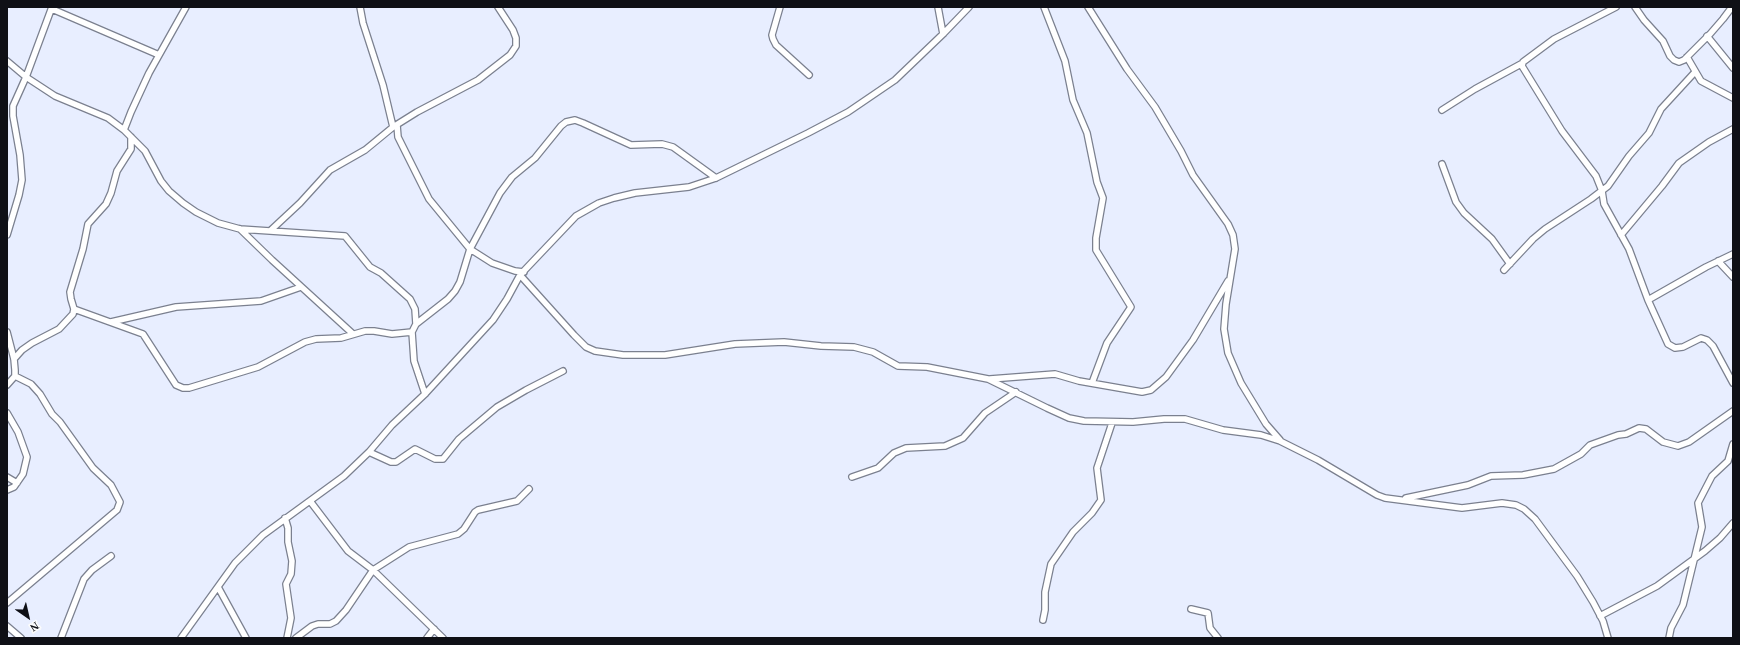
<!DOCTYPE html>
<html>
<head>
<meta charset="utf-8">
<style>
  body { margin:0 }
  #map { position:relative; width:1740px; height:645px; overflow:hidden; background:#e8eeff; font-family:"Times New Roman",serif }
  canvas { display:block }
  .frame { position:absolute; inset:0; border:8px solid #0f1016; pointer-events:none }
  .north { position:absolute; left:8px; top:597px; width:40px; height:40px; -webkit-text-stroke:3px #fcfcfc; paint-order:stroke; rotate:146deg; font-size:11px; font-weight:700; line-height:16px; text-align:center; color:#0f1016 }
  .north::after { content:''; display:block; margin:auto; width:14px; height:18px; background:#0f1016; clip-path:polygon(50% 0,100% 100%,50% 72%,0 100%) }
</style>
</head>
<body>
<div id="map">
<canvas width="1740" height="645"></canvas>
<div class="frame"></div>
<div class="north">N</div>
</div>
<script>
const context = document.querySelector('canvas').getContext('2d');
context.lineJoin = 'round';
function poly(rows) {
  const path = new Path2D();
  for (const r of rows) {
    path.moveTo(r[0], r[1]);
    for (let i = 2; i < r.length; i += 2) path.lineTo(r[i], r[i + 1]);
  }
  return path;
}
function trace(path, color, width, dash) {
  context.strokeStyle = color;
  context.lineWidth = width;
  context.lineCap = dash ? 'butt' : 'round';
  context.setLineDash(dash || []);
  context.stroke(path);
}
const street = poly([
  [360,7,363,23,383,85,393,127],
  [780,7,772,35,773,39,776,45,809,75],
  [938,7,943,34],
  [1044,7,1065,61,1073,100,1087,133,1097,182,1103,198,1096,238,1096,250,1131,307,1107,343,1092,383],
  [1088,7,1127,69,1155,107,1181,151,1193,175,1228,224,1233,235,1235,249,1226,304,1224,329,1228,353,1241,383,1266,424,1280,440],
  [1616,7,1554,39,1523,62,1522,66,1562,131,1596,176,1602,191,1604,204,1629,249,1648,300,1668,344,1675,348,1683,347,1701,338,1707,340,1713,346,1733,383],
  [1635,7,1644,20,1663,41,1670,56,1674,60,1679,62,1684,60,1710,34,1723,19,1732,7],
  [52,9,159,55],
  [1707,36,1733,68],
  [1687,57,1701,81,1733,98],
  [7,61,26,77,55,96,108,118,124,130,145,151,161,181,169,191,183,203,196,212,218,223,240,229,270,231,300,203,330,170,365,150,393,127,417,112,478,80,510,55,516,46,516,38,513,30,498,7],
  [1442,110,1475,89,1521,64],
  [397,125,398,137,429,199,470,249,492,263,515,271,524,272],
  [124,130,131,112,149,73,186,7],
  [1442,164,1456,202,1464,213,1492,239,1510,264],
  [240,229,272,260,353,334],
  [270,231,345,236,370,267,381,273,410,299,415,309,416,324],
  [7,235,19,195,22,180,20,155,13,116,13,106,26,77,52,7],
  [1621,235,1662,186,1679,163,1709,142,1733,129],
  [1718,261,1733,277],
  [1504,270,1533,239,1545,229,1591,199,1608,186,1629,156,1649,133,1661,109,1695,72],
  [520,275,574,335,586,347,595,351,623,355,665,355,735,344,784,342,821,346,854,347,873,352,898,366,927,367,988,379,1047,408,1069,418,1084,421,1133,422,1164,419,1185,419,1223,430,1261,435,1280,441,1318,460,1377,495,1385,498,1462,508,1502,503,1516,505,1524,509,1535,519,1577,576,1593,602,1603,621,1608,638],
  [1648,300,1706,267,1733,254],
  [74,309,143,334,176,385,183,388,189,388,258,367,305,342,316,339,341,338,365,331,374,331,392,334,412,332],
  [111,322,176,307,261,301,301,287],
  [7,332,14,359,15,370,15,376,7,385],
  [14,359,22,350,32,343,59,329,73,314,74,309,71,299,70,292,83,249,88,224,106,204,111,193,117,171,131,149,131,137],
  [990,379,1055,374,1079,381,1142,392,1151,390,1166,377,1193,340,1228,281],
  [425,394,414,361,412,332,416,324,448,299,455,291,460,282,470,249,500,193,512,177,535,158,561,126,566,122,575,120,583,123,631,145,662,144,673,147,716,178],
  [7,413,18,432,27,457,23,474,14,487,7,490],
  [369,452,391,462,396,462,415,449,435,459,443,459,459,439,497,407,526,390,563,371],
  [7,477,17,483],
  [852,477,878,468,894,453,906,448,945,446,963,438,985,413,1016,392],
  [1406,498,1468,485,1491,476,1523,475,1554,469,1581,454,1590,445,1618,435,1626,434,1639,428,1646,429,1663,442,1678,446,1689,442,1733,411],
  [310,501,348,551,373,570,443,638],
  [285,518,288,528,288,542,292,561,291,574,286,584,291,618,287,638],
  [218,587,246,638],
  [7,603,117,510,120,502,111,485,93,468,60,422,52,414,40,394,31,384,15,376],
  [1191,609,1208,613,1210,628,1218,638],
  [1600,616,1657,586,1705,551,1720,538,1733,523],
  [1043,620,1045,610,1045,592,1051,564,1073,532,1092,513,1101,500,1097,468,1112,423],
  [7,626,21,638],
  [61,638,84,579,92,570,111,556],
  [181,638,235,563,263,535,344,476,369,452,392,425,425,394,493,320,507,299,520,275,576,216,599,203,614,198,635,193,689,187,716,178,808,133,848,112,895,80,943,34,969,7],
  [296,638,312,626,318,624,330,624,336,621,346,610,373,570,409,547,458,534,464,529,475,512,478,510,517,501,529,489],
  [427,638,434,629],
  [1669,638,1671,628,1683,605,1702,527,1698,503,1712,476,1728,461,1733,444]
]);
trace(street, '#7b808f', 8);
trace(street, '#fff', 5.5);
</script>
</body>
</html>
